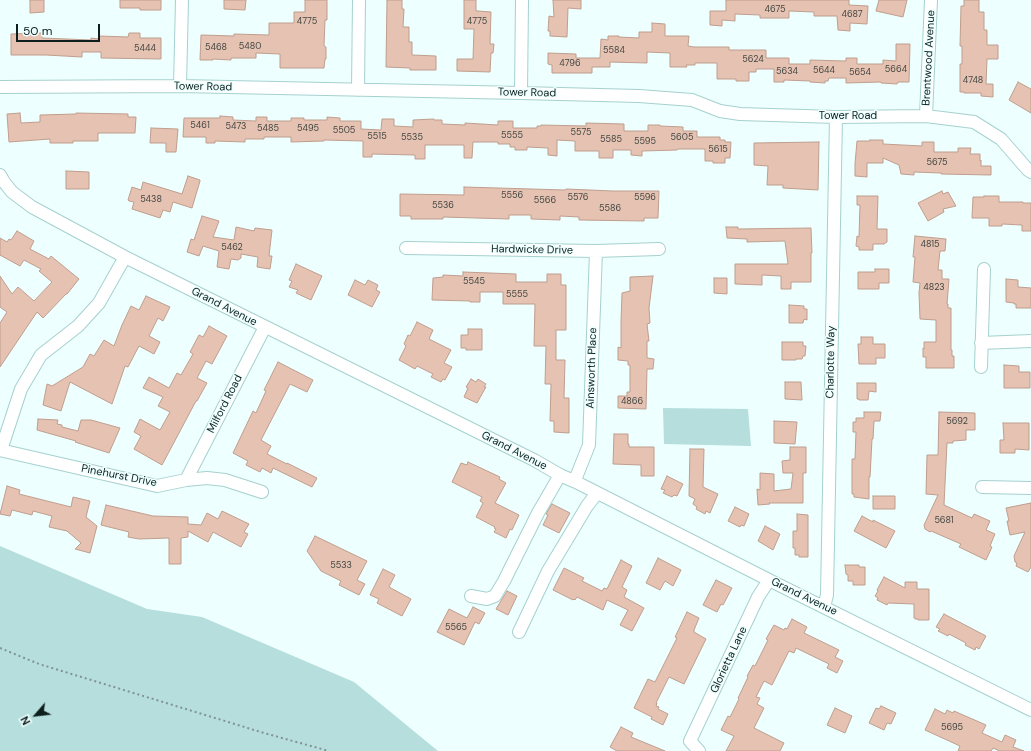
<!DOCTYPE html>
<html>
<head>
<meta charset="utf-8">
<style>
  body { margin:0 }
  #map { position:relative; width:1031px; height:751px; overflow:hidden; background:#edfffe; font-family:"DM Sans",sans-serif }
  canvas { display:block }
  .north { position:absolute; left:16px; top:695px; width:40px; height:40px; -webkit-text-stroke:3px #edfffe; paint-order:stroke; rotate:242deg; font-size:11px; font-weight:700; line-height:16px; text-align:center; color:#0d1e1d }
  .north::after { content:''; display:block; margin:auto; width:14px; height:18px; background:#0d1e1d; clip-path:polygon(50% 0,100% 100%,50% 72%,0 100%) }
  .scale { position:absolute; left:16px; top:24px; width:84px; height:18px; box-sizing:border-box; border:2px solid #0d1e1d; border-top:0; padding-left:5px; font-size:12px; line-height:14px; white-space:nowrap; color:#0d1e1d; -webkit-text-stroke:3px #edfffe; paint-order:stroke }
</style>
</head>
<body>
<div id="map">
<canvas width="1031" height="751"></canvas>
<div class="north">N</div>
<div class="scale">50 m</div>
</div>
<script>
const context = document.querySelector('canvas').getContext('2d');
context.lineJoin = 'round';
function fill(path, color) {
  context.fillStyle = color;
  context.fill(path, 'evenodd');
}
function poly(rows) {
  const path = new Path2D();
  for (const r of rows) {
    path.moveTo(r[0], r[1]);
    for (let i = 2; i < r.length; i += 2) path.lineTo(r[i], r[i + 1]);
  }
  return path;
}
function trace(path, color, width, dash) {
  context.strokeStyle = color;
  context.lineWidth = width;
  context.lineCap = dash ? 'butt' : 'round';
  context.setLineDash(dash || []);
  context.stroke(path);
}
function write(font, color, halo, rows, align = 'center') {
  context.font = font + ' "DM Sans",sans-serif';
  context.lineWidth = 3;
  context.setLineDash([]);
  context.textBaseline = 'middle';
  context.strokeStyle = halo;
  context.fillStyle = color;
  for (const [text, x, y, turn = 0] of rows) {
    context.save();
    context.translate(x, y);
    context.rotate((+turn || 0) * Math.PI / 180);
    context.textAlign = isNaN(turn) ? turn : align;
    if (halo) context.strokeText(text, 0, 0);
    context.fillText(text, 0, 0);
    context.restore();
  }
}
fill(poly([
  [663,408,748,409,751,446,664,444],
  [0,546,147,609,202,617,354,682,438,751,0,751]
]), '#b5dedc');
const building = poly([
  [30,0,44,0,44,12,30,13,30,0],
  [120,0,161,0,161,10,140,10,140,8,120,8,120,0],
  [224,0,246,0,245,10,224,9,224,0],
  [305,0,327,0,327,20,325,20,324,46,326,47,326,59,325,59,324,68,280,68,280,54,256,53,256,58,231,58,231,60,213,59,213,60,200,60,201,35,234,36,234,34,269,35,269,23,294,23,294,12,305,12,305,0],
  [387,0,402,0,402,9,404,9,403,27,409,27,409,42,412,42,412,55,436,56,436,70,410,70,410,68,386,67,387,0],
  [464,0,476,0,476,11,478,11,491,12,490,44,494,44,493,53,491,53,490,72,457,71,457,59,473,59,474,29,464,29,464,0],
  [553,0,581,0,581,9,568,8,567,37,550,36,550,31,548,31,549,16,554,17,553,0],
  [726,0,849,0,849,5,868,6,867,24,850,23,850,31,838,30,837,16,814,16,814,12,789,11,789,18,760,18,760,15,735,14,735,21,722,20,722,26,710,25,710,11,726,11,726,0],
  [879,0,907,0,903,17,876,11,879,0],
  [964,0,979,0,979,12,984,12,984,30,987,30,987,45,998,45,998,59,987,59,986,84,993,84,993,97,981,96,981,93,964,93,964,92,960,92,960,64,962,64,962,46,960,46,961,6,964,6,964,0],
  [652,23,665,24,665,36,689,36,688,46,694,47,729,47,729,50,766,50,766,58,789,58,789,64,810,64,810,60,846,61,846,58,857,58,857,64,883,64,883,60,896,61,896,44,910,44,909,82,898,82,897,84,881,83,881,82,846,83,846,78,829,78,828,81,825,81,825,83,810,82,810,81,784,80,784,82,774,82,774,69,756,69,756,72,749,72,749,81,736,81,736,79,717,79,717,63,695,63,695,65,686,65,687,67,670,67,670,53,647,52,647,63,610,62,610,67,592,67,592,73,552,73,552,65,548,64,548,53,576,54,576,58,600,58,601,39,608,40,608,36,619,36,619,37,639,38,639,32,652,32,652,23],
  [42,33,42,38,91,40,91,38,99,39,99,36,128,37,129,33,140,33,140,38,161,38,161,59,101,58,101,52,82,52,82,57,46,55,11,55,11,34,42,33],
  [1018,82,1031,89,1031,113,1009,100,1018,82],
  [20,113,21,123,40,122,40,115,76,114,76,113,128,114,128,117,136,117,135,133,98,133,98,141,73,141,73,143,50,143,50,139,9,142,7,114,20,113],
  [220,116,233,117,233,120,256,121,256,117,267,117,267,121,291,121,291,118,304,118,304,120,327,120,327,117,340,118,340,121,361,121,361,129,381,130,382,119,394,119,394,126,413,127,413,120,434,119,434,120,442,120,442,124,465,125,465,123,498,125,498,121,513,121,513,128,537,128,537,126,541,126,541,125,586,126,586,123,624,124,624,131,648,131,648,125,660,125,660,126,683,127,683,131,697,131,697,137,720,137,720,140,725,140,725,142,731,142,730,158,725,158,725,163,713,163,713,161,705,161,705,149,678,149,677,150,642,151,642,156,631,155,631,150,613,150,613,158,599,158,599,151,575,151,575,141,557,140,557,156,548,155,548,148,527,147,527,150,515,150,515,147,510,147,510,144,498,144,498,142,473,142,472,158,464,158,464,145,425,145,425,159,415,159,415,155,372,154,372,157,363,157,363,141,324,140,324,141,291,142,291,137,264,137,264,139,245,139,245,142,215,141,215,143,206,143,206,137,183,137,184,118,220,118,220,116],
  [151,128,178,129,176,152,166,152,166,143,150,143,151,128],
  [870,140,883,140,883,144,922,146,922,142,934,142,934,152,958,152,958,148,971,148,970,154,980,154,980,161,981,160,981,166,991,166,991,175,941,174,941,173,914,172,914,175,901,174,899,165,883,158,883,163,867,163,867,177,855,176,855,164,857,141,870,141,870,140],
  [819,142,818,190,783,188,783,185,767,185,768,166,754,165,754,143,819,142],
  [66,171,89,172,89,189,66,189,66,171],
  [188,176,200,180,200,181,192,208,173,202,170,212,163,210,160,218,132,209,134,202,129,201,128,200,132,187,141,190,143,182,182,194,188,176],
  [464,187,565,190,566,189,613,191,659,191,658,218,644,218,644,221,579,220,579,217,560,216,560,220,531,219,531,215,509,215,509,219,443,217,443,219,411,219,411,216,400,216,400,194,464,195,464,187],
  [942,191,943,194,948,192,956,206,943,209,944,212,928,221,918,203,942,191],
  [857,196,878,196,877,229,887,229,887,242,884,244,873,244,873,250,859,250,859,247,856,246,857,236,859,237,860,205,857,205,857,196],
  [984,196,999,196,999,202,1023,202,1023,203,1031,203,1031,231,1022,231,1022,225,1002,224,1002,226,989,226,989,218,972,218,973,197,984,197,984,196],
  [202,216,219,221,213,237,234,240,236,227,254,231,255,228,272,230,269,256,272,256,270,269,257,267,258,257,241,254,241,258,238,260,231,259,229,269,217,267,219,251,203,246,199,256,187,252,191,239,194,240,202,216],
  [726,227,738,227,738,229,811,228,812,253,811,253,811,282,791,282,791,289,781,289,781,276,762,275,762,285,735,284,735,264,788,264,785,241,747,242,747,239,727,238,726,227],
  [17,231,34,241,30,249,49,259,51,256,79,279,67,294,66,294,43,318,37,312,0,367,0,323,7,312,0,307,0,276,12,294,18,287,34,301,52,282,39,271,41,269,24,260,20,266,0,255,0,238,7,242,9,239,11,240,17,231],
  [915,236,946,239,945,251,940,251,938,270,942,270,942,279,949,279,947,304,948,304,948,308,951,308,951,350,952,350,952,356,954,356,954,368,926,368,926,357,923,357,923,348,924,349,924,342,936,342,936,320,920,319,919,293,920,283,913,282,915,257,913,257,915,236],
  [296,264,322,276,311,300,296,293,298,290,289,287,292,281,289,280,296,264],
  [875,269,889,269,889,283,879,283,879,289,858,289,858,272,875,272,875,269],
  [463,272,516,274,516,282,547,282,547,274,561,274,561,285,566,285,566,330,556,330,556,360,565,360,564,398,569,398,569,433,554,432,554,421,550,421,551,384,545,384,546,346,534,346,535,304,503,304,503,292,480,292,480,302,470,302,470,301,432,300,433,278,443,277,443,275,463,276,463,272],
  [653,276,649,308,650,323,647,324,649,341,647,341,647,358,654,359,653,369,647,369,646,409,618,408,618,396,627,396,627,392,630,392,630,365,628,365,628,361,618,360,618,347,621,348,621,322,622,293,630,291,630,277,653,276],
  [714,278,727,278,727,294,714,293,714,278],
  [1006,279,1018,280,1018,287,1031,288,1031,308,1016,308,1016,304,1014,304,1014,303,1006,302,1006,279],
  [355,280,365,285,368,280,378,285,376,290,380,292,372,307,348,295,355,280],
  [146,296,170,307,163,321,158,318,149,336,160,342,154,354,139,346,128,367,125,366,112,404,70,382,61,411,43,405,47,384,52,386,83,367,90,354,94,356,104,340,114,346,122,325,131,306,139,310,146,296],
  [789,305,804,306,804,309,807,309,807,320,804,319,803,323,789,323,789,305],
  [417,322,433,330,429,339,451,350,444,363,452,367,445,380,443,379,441,382,431,377,433,374,417,366,415,369,399,360,406,346,404,344,408,335,410,336,417,322],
  [209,326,227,336,212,364,206,361,197,378,207,383,197,401,196,401,162,465,134,449,141,436,134,432,140,419,160,430,170,412,158,406,163,397,143,388,149,377,169,388,177,373,181,375,193,354,190,352,199,335,203,337,209,326],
  [468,329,482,329,482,350,466,350,466,348,461,348,461,335,468,335,468,329],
  [861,337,873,337,873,344,885,344,885,358,876,358,876,364,859,364,858,344,861,344,861,337],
  [782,342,803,342,803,346,806,346,805,356,803,356,802,359,796,359,796,360,782,360,782,342],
  [278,362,313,380,307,392,290,384,261,440,271,446,267,454,287,464,287,463,317,478,312,487,273,468,271,473,262,468,260,472,246,465,248,461,233,453,253,411,256,413,266,391,264,390,278,362],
  [1004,365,1019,366,1019,372,1030,372,1030,388,1004,388,1004,365],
  [471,379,476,382,478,379,486,384,484,387,486,387,477,403,464,397,468,388,466,387,471,379],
  [785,382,801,382,802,400,785,399,785,382],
  [857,383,876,383,876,392,869,391,868,400,859,400,859,399,857,399,857,383],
  [864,412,881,412,880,421,874,421,873,439,872,439,870,477,869,477,869,499,854,497,854,494,852,494,852,459,855,459,856,432,853,432,853,422,856,422,856,418,864,418,864,412],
  [939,412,975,413,975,430,966,430,966,440,953,441,953,443,947,443,944,505,972,518,974,514,990,521,986,530,995,534,990,546,992,547,986,560,959,547,961,544,931,531,930,532,925,529,924,525,938,495,926,494,927,455,938,455,939,412],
  [38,419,58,420,57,424,62,425,62,427,78,431,81,420,91,420,120,428,109,453,75,442,76,441,37,430,38,419],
  [774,421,797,422,795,444,774,443,774,421],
  [1003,423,1029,423,1029,450,1015,449,1015,453,1000,453,1000,440,1004,440,1003,423],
  [614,434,628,434,628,444,629,444,629,447,654,447,654,476,641,476,641,465,613,464,614,434],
  [790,447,806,447,806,473,803,473,803,503,769,503,770,504,758,505,757,489,760,490,760,473,774,474,774,491,791,489,793,473,783,473,782,461,790,460,790,447],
  [690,449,704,449,703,487,718,494,710,513,706,511,705,514,696,509,697,507,693,504,695,499,689,496,690,449],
  [468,462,500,477,499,479,506,483,495,503,519,515,512,530,510,529,506,538,494,532,496,529,494,528,495,527,476,517,483,503,480,501,482,497,452,482,461,463,467,465,468,462],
  [667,476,683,484,677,496,674,495,672,497,663,493,665,490,661,489,667,476],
  [7,486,20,490,19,494,71,507,73,497,90,501,86,517,97,526,90,553,75,549,81,543,67,531,49,527,52,516,33,511,32,515,12,510,10,516,0,514,7,486],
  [873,496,895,496,895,509,873,509,873,496],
  [1031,503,1031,567,1028,572,1016,566,1017,563,1015,562,1014,556,1025,532,1010,535,1007,521,1009,521,1006,508,1031,503],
  [552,504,570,513,559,533,543,525,548,515,546,514,552,504],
  [106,505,153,516,188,517,188,524,201,525,207,513,218,519,222,511,249,524,244,532,248,534,241,547,213,532,208,542,188,531,188,537,181,538,181,564,169,564,169,538,139,539,128,537,129,532,101,525,106,505],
  [735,507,749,514,744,526,741,525,740,527,728,521,735,507],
  [797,514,808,515,808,557,799,557,799,555,795,555,795,548,793,548,793,531,797,531,797,514],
  [862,516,873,522,873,520,895,531,886,548,854,531,862,516],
  [765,526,780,534,773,550,758,541,765,526],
  [315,536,367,561,357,580,365,584,359,595,339,585,341,581,321,571,307,551,315,536],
  [658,558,681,570,673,586,665,581,660,590,646,583,658,558],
  [621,560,632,566,622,587,627,590,624,597,644,608,632,631,620,625,628,610,607,600,603,610,577,597,575,600,574,599,573,600,553,590,564,568,584,578,582,581,602,591,604,588,607,589,621,560],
  [845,565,859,565,859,567,865,567,865,585,853,585,853,581,848,581,848,575,846,574,845,565],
  [383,569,395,575,389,587,411,599,402,616,377,603,379,599,370,595,383,569],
  [884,577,905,588,905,582,917,582,917,589,929,589,929,620,918,620,918,619,915,619,915,618,914,618,914,604,888,603,887,605,877,600,878,598,875,596,878,591,877,590,884,577],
  [716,580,732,588,723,605,721,604,717,612,703,605,716,580],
  [507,591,517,596,508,615,496,609,507,591],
  [473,607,485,613,479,624,475,622,464,645,437,632,449,609,467,618,473,607],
  [687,612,699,618,694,630,694,632,706,639,684,684,669,677,656,703,657,703,656,706,659,707,658,709,668,714,663,725,651,719,652,717,634,708,648,679,655,682,677,638,675,637,687,612],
  [944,614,986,636,979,649,976,647,975,650,965,645,966,643,949,634,948,636,938,631,940,629,936,627,944,614],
  [792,619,807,627,804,633,839,650,835,657,843,661,837,673,827,668,829,664,796,648,794,653,789,651,772,685,764,681,756,697,760,698,757,704,764,708,754,728,784,743,780,751,726,751,734,736,721,730,728,716,730,717,739,699,738,698,748,677,747,676,753,665,755,666,768,640,766,639,774,625,784,630,785,628,787,629,792,619],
  [881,706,896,713,891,724,887,723,884,730,869,723,876,708,879,709,881,706],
  [835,708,852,716,845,733,827,725,835,708],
  [935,709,945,714,947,710,953,713,954,711,986,725,982,733,1002,742,1005,735,1016,740,1013,747,1024,751,998,751,998,750,993,748,991,751,958,751,960,746,925,730,935,709],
  [621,727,633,733,631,737,665,751,617,751,610,747,621,727]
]);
fill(building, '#e5c2b2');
trace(building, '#bf9e8e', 1);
const minor = poly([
  [180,86,182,0],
  [0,87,180,86,521,93,639,96,692,100,720,111,740,114,836,117,926,116,974,122,1001,139,1028,170,1031,172],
  [358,90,359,0],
  [521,93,522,0],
  [926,116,931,0],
  [0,175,4,182,12,192,32,207,125,257,534,460,560,475,576,482,769,580,1031,710],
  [406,248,596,251,659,249],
  [981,343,1031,341],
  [981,367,984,269],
  [0,450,157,486,186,480,207,478,225,480,262,492],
  [1,450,21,389,41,355,78,326,99,303,125,257],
  [186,480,265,327],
  [576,482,575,480,589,445,596,251],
  [982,487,1031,488],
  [471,596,487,599,495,596,504,581,538,513,560,475],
  [824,607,827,595,836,117],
  [519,632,548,571,587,506,597,493],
  [699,751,690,741,758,597,769,580]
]);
trace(minor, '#a5d1cf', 14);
trace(poly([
  [0,648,39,664,264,733,329,751]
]), '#819392', 2, [2, 3]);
trace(minor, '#fff', 12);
write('9px', '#434742', null, [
  ["4675",775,10],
  ["4687",852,15],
  ["4775",307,22],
  ["4775",477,22],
  ["5480",250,47],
  ["5468",216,48],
  ["5444",145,49],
  ["5584",614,51],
  ["5624",753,60],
  ["4796",570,64],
  ["5664",896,70],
  ["5644",824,71],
  ["5634",787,72],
  ["5654",860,73],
  ["4748",973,81],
  ["5461",200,126],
  ["5473",236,127],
  ["5485",268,129],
  ["5495",308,129],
  ["5505",344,131],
  ["5575",581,133],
  ["5555",512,136],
  ["5515",377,137],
  ["5535",412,138],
  ["5605",682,138],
  ["5585",611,140],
  ["5595",645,142],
  ["5615",718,150],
  ["5675",937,163],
  ["5556",512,196],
  ["5576",578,198],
  ["5596",645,198],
  ["5438",151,200],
  ["5566",545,201],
  ["5536",443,206],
  ["5586",610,209],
  ["4815",930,245],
  ["5462",232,248],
  ["5545",474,282],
  ["4823",934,288],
  ["5555",517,295],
  ["4866",632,402],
  ["5692",957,422],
  ["5681",944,521],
  ["5533",341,566],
  ["5565",456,628],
  ["5695",952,728]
]);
write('11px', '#0d1e1d', '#edfffe', [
  ["Brentwood Avenue",929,58,-87],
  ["Tower Road",203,87,1],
  ["Tower Road",527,93,1],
  ["Tower Road",848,116],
  ["Hardwicke Drive",532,250,1],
  ["Grand Avenue",224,307,27],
  ["Charlotte Way",831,362,-89],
  ["Ainsworth Place",592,368,-88],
  ["Milford Road",225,404,-63],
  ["Grand Avenue",514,451,27],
  ["Pinehurst Drive",119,476,11],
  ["Grand Avenue",804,597,26],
  ["Glorietta Lane",729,660,-65]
]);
</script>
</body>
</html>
